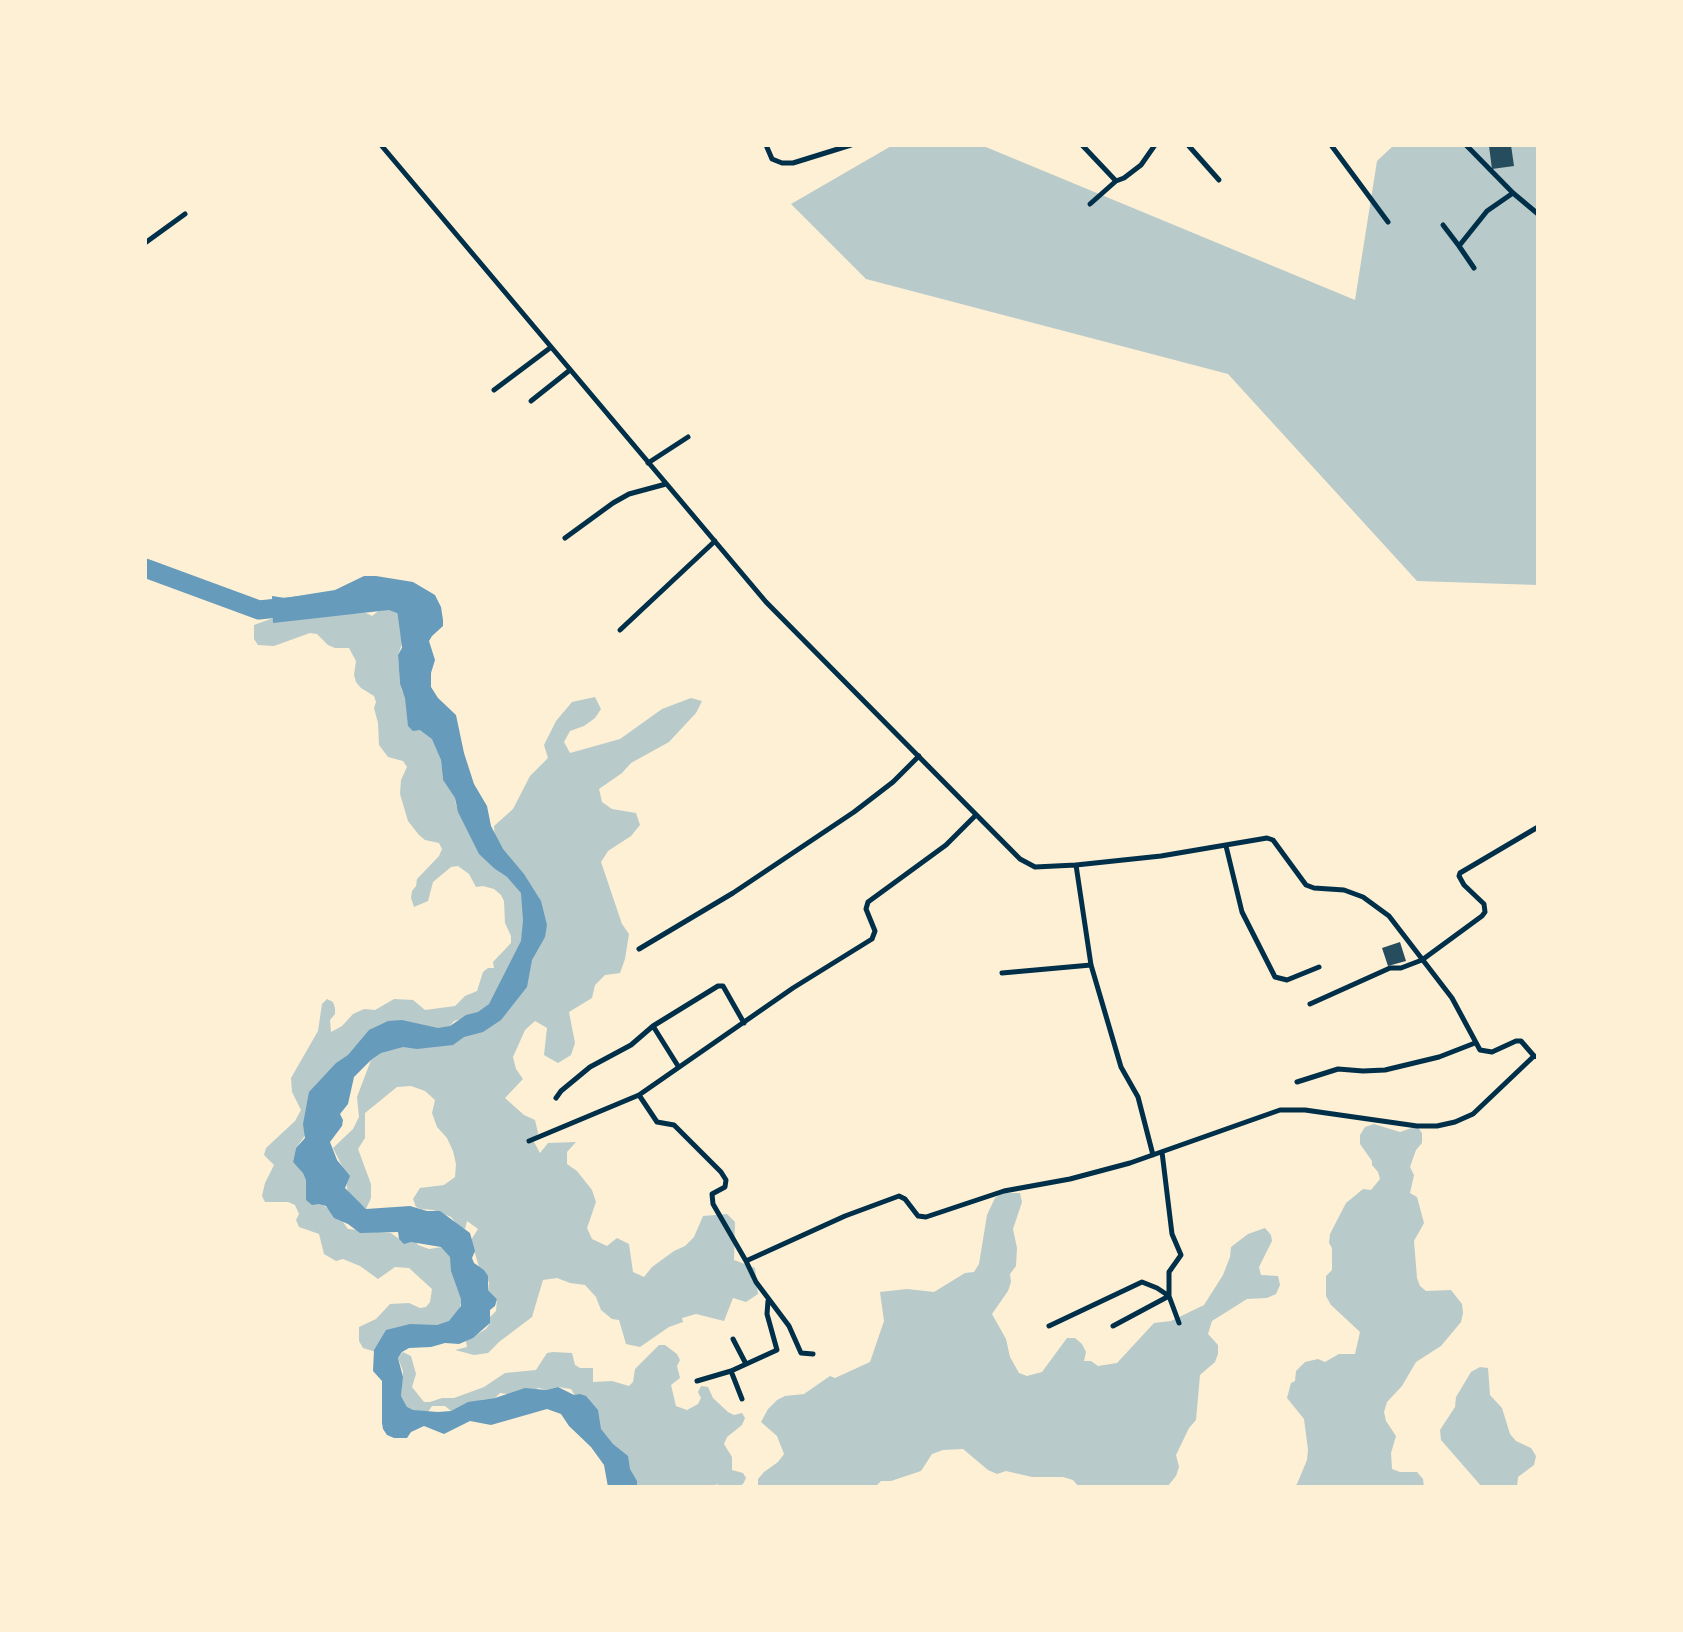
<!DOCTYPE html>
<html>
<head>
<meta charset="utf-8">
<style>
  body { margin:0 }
  #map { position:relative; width:1683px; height:1632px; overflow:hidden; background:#fdf0d5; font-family:"Open Sans",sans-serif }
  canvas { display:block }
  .frame { position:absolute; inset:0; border:147px solid #fdf0d5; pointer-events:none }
</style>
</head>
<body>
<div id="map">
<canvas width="1683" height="1632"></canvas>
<div class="frame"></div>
</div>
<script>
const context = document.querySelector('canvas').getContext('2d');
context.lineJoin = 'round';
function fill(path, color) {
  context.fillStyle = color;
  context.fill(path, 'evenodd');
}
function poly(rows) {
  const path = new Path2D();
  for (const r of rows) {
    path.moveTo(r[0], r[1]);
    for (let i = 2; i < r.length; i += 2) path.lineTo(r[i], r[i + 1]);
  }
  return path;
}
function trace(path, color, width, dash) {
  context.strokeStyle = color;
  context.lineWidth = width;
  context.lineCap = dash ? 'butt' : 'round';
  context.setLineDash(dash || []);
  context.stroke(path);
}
fill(poly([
  [893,145,981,145,1355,300,1377,161,1394,145,1538,145,1538,585,1417,581,1228,374,866,279,791,204],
  [386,605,402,615,406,623,407,630,398,655,400,684,402,691,437,739,436,746,441,760,443,780,455,798,456,805,495,869,507,877,525,895,521,949,487,1012,454,1021,446,1031,388,1021,296,1148,293,1162,306,1173,306,1194,338,1215,348,1229,391,1233,402,1241,414,1239,418,1245,429,1249,449,1246,463,1293,457,1322,376,1352,363,1348,359,1341,359,1327,376,1319,390,1304,409,1303,420,1308,426,1307,430,1302,432,1289,409,1268,395,1267,378,1279,360,1266,343,1259,336,1261,324,1254,319,1234,299,1227,296,1220,299,1214,295,1205,288,1202,265,1202,262,1196,265,1183,274,1165,264,1155,266,1148,295,1121,301,1110,292,1092,291,1078,318,1031,322,1004,327,999,333,1002,335,1008,335,1014,330,1020,331,1032,342,1026,353,1014,364,1009,375,1010,394,999,413,1000,425,1010,455,1006,465,996,477,991,483,972,488,968,494,968,493,962,511,943,511,936,505,923,504,901,501,895,494,889,483,886,476,887,469,874,458,866,451,867,433,882,428,901,414,907,411,898,412,891,416,886,417,879,439,856,442,849,439,843,425,840,419,835,408,821,400,794,401,780,407,767,403,761,388,757,379,745,378,723,374,708,376,702,374,696,361,688,356,682,354,675,356,661,349,648,335,648,328,645,317,634,310,633,274,646,258,645,254,639,254,625,279,616,366,613,372,616],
  [595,697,601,709,595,718,584,726,570,731,564,742,570,753,620,739,662,709,691,698,702,701,696,713,669,742,631,763,622,773,599,789,602,802,612,809,636,813,640,825,631,836,608,851,601,862,622,924,629,934,625,959,620,973,605,975,595,985,592,998,569,1012,575,1043,571,1055,558,1063,544,1055,547,1028,535,1021,525,1030,513,1057,516,1069,523,1079,505,1098,524,1115,535,1120,538,1133,534,1142,540,1153,548,1143,576,1142,567,1152,567,1164,577,1171,592,1190,596,1202,587,1228,592,1239,607,1246,617,1238,629,1244,633,1272,644,1277,652,1267,674,1251,685,1246,694,1237,703,1216,727,1214,735,1222,734,1260,755,1268,758,1294,746,1302,733,1298,724,1321,696,1314,682,1318,683,1322,669,1327,640,1347,626,1344,619,1320,612,1319,601,1310,596,1297,585,1285,570,1283,557,1278,543,1280,532,1317,499,1342,488,1353,474,1355,455,1350,467,1347,466,1341,486,1329,490,1323,490,1317,496,1311,497,1299,488,1290,489,1283,484,1270,479,1267,471,1240,478,1229,467,1221,465,1229,459,1227,451,1217,433,1210,421,1209,416,1207,413,1199,420,1188,444,1185,455,1177,456,1164,453,1151,447,1138,437,1127,432,1113,435,1100,425,1091,411,1086,397,1087,365,1113,365,1138,358,1149,371,1184,371,1198,366,1209,348,1193,344,1170,333,1148,353,1129,359,1117,357,1097,371,1060,391,1045,452,1042,532,960,547,925,495,840,494,826,513,809,530,776,548,758,544,745,556,721,572,702],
  [1374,1124,1400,1132,1417,1126,1422,1133,1422,1143,1416,1150,1410,1167,1414,1175,1410,1193,1417,1197,1424,1223,1414,1241,1417,1278,1420,1286,1426,1291,1451,1290,1462,1304,1463,1313,1461,1322,1441,1346,1416,1362,1402,1386,1387,1402,1384,1412,1386,1421,1396,1436,1391,1453,1392,1469,1400,1472,1417,1472,1423,1479,1424,1487,1293,1487,1297,1484,1307,1460,1308,1450,1304,1419,1287,1398,1291,1383,1295,1381,1296,1371,1305,1362,1318,1359,1325,1362,1339,1354,1355,1354,1360,1332,1331,1305,1326,1296,1326,1276,1332,1270,1332,1248,1329,1243,1330,1234,1346,1203,1363,1189,1371,1190,1380,1179,1378,1172,1372,1165,1372,1161,1360,1144,1360,1135,1365,1127],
  [1002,1193,1020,1193,1022,1202,1013,1229,1017,1248,1016,1266,1010,1274,1011,1282,1008,1291,992,1314,1006,1339,1010,1357,1019,1373,1027,1376,1042,1372,1067,1338,1075,1338,1082,1344,1086,1352,1084,1361,1091,1361,1098,1366,1117,1363,1154,1323,1171,1321,1204,1305,1223,1275,1230,1257,1231,1247,1248,1234,1265,1228,1271,1235,1272,1241,1259,1267,1261,1275,1278,1276,1280,1285,1276,1294,1267,1298,1247,1299,1212,1321,1208,1334,1218,1345,1218,1354,1215,1362,1200,1375,1196,1420,1189,1428,1176,1455,1179,1467,1176,1476,1167,1487,1079,1487,1073,1480,1063,1477,1032,1477,1006,1471,997,1474,988,1470,963,1449,943,1450,932,1454,921,1471,891,1481,881,1481,875,1487,758,1487,758,1479,764,1472,778,1462,784,1454,777,1436,761,1422,768,1409,777,1400,785,1396,804,1394,830,1376,835,1378,870,1362,884,1321,880,1292,907,1289,934,1292,965,1273,974,1272,979,1264,987,1215,995,1198],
  [659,1345,665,1345,677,1354,680,1360,677,1366,680,1378,671,1385,676,1406,687,1410,698,1404,701,1398,698,1392,701,1386,708,1387,713,1398,728,1412,734,1415,742,1413,745,1418,742,1425,727,1437,724,1444,732,1457,732,1470,743,1473,746,1478,743,1484,737,1487,721,1487,717,1484,713,1487,628,1487,571,1389,558,1387,546,1390,539,1388,514,1395,500,1393,495,1398,481,1400,451,1411,445,1406,432,1406,428,1412,413,1419,401,1396,403,1371,398,1358,403,1352,411,1356,416,1374,412,1387,424,1402,430,1402,442,1398,454,1398,484,1387,505,1373,536,1370,547,1353,553,1352,572,1353,575,1365,580,1368,593,1368,593,1382,612,1381,629,1386,633,1382,635,1369],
  [1480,1367,1488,1368,1490,1395,1502,1408,1510,1434,1516,1441,1531,1448,1536,1456,1534,1465,1518,1477,1517,1487,1482,1487,1441,1440,1440,1430,1455,1407,1456,1397,1471,1372]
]), '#b9caca');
fill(poly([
  [364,576,376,576,413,582,435,595,441,607,443,620,443,626,432,636,429,641,435,660,431,673,431,687,438,698,456,715,464,753,474,784,487,806,491,826,503,849,524,874,541,901,547,925,545,937,532,960,527,987,501,1020,483,1032,464,1037,453,1045,417,1049,403,1047,381,1053,371,1060,354,1077,348,1104,340,1114,343,1120,342,1126,330,1142,337,1160,350,1176,345,1188,366,1209,410,1206,427,1211,440,1211,470,1233,475,1251,472,1258,474,1263,484,1270,488,1276,488,1290,497,1299,495,1306,490,1310,490,1323,473,1338,459,1344,445,1343,431,1347,409,1348,402,1352,398,1358,403,1377,401,1396,407,1407,413,1410,438,1412,451,1411,468,1402,495,1398,525,1388,546,1390,558,1387,574,1395,580,1394,586,1396,598,1410,601,1429,613,1444,628,1456,630,1469,637,1481,637,1487,608,1487,604,1465,591,1447,569,1426,561,1414,547,1409,491,1425,470,1421,444,1434,424,1426,411,1432,407,1438,394,1438,387,1435,383,1429,382,1423,382,1381,373,1371,374,1350,386,1330,410,1324,437,1325,449,1321,461,1306,461,1299,451,1271,450,1257,441,1247,411,1242,404,1244,399,1239,398,1232,360,1233,348,1224,334,1218,326,1206,319,1204,312,1205,306,1200,306,1180,303,1173,293,1162,296,1148,305,1138,303,1124,309,1092,336,1063,348,1055,369,1030,388,1021,402,1020,438,1028,450,1026,466,1015,478,1012,489,1004,521,941,523,920,521,893,507,877,495,869,479,854,458,812,455,798,443,780,441,760,432,739,420,730,413,731,408,726,405,698,400,684,398,655,414,626,402,615,389,610,273,623,272,596,285,598,335,590]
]), '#669bbc');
trace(poly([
  [145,568,259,610,297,606],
  [405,597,412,650,416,660]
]), '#669bbc', 19);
fill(poly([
  [1511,145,1514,166,1492,169,1489,146],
  [1400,942,1406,961,1388,966,1382,948]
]), '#264d5e');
trace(poly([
  [381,145,766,602,1020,859,1035,867,1076,865,1161,856,1267,838,1273,840,1306,885,1314,888,1344,890,1363,897,1389,916,1452,998,1480,1050,1492,1052,1516,1041,1521,1041,1534,1056,1538,1057],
  [766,145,772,159,782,163,793,163,851,145],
  [1082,145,1116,181,1124,178,1141,165,1155,145],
  [1188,145,1219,180],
  [1331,145,1388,222],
  [1466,145,1513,193,1538,214],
  [1090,204,1116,181],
  [1443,225,1459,246],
  [145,243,185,214],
  [1474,268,1459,246,1487,211,1513,193],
  [494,390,550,348],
  [531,401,570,370],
  [648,463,688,437],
  [565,538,613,503,629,494,666,484],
  [620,630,715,541],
  [1226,846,1242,912,1275,977,1287,980,1319,967],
  [1076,865,1091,965,1121,1067,1138,1097,1153,1155],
  [639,949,733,893,854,812,893,782,919,756],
  [1002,973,1091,965],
  [1310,1004,1390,968,1401,968,1422,960,1482,916,1485,912,1484,904,1464,885,1459,876,1460,873,1538,827],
  [678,1066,653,1026,718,986,723,986,744,1023],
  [1297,1082,1338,1069,1363,1071,1385,1070,1439,1057,1475,1043],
  [639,1095,657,1122,674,1125,721,1172,726,1180,725,1187,712,1194,713,1204,746,1261],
  [556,1098,561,1091,590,1067,631,1045,653,1026],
  [529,1141,639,1095,793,988,872,939,875,931,866,909,868,902,946,845,976,815],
  [1162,1152,1172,1234,1181,1255,1169,1272,1169,1296,1179,1323],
  [1049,1326,1142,1282,1157,1288,1169,1296,1113,1326],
  [733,1339,746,1364],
  [813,1354,801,1353,789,1326,756,1282,746,1261,845,1216,899,1196,905,1199,918,1216,926,1217,1004,1191,1070,1179,1130,1163,1280,1110,1305,1110,1417,1126,1437,1126,1455,1122,1473,1114,1534,1056],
  [731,1371,742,1399],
  [697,1381,731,1371,777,1350,767,1314,768,1301]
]), '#003049', 5);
</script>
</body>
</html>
